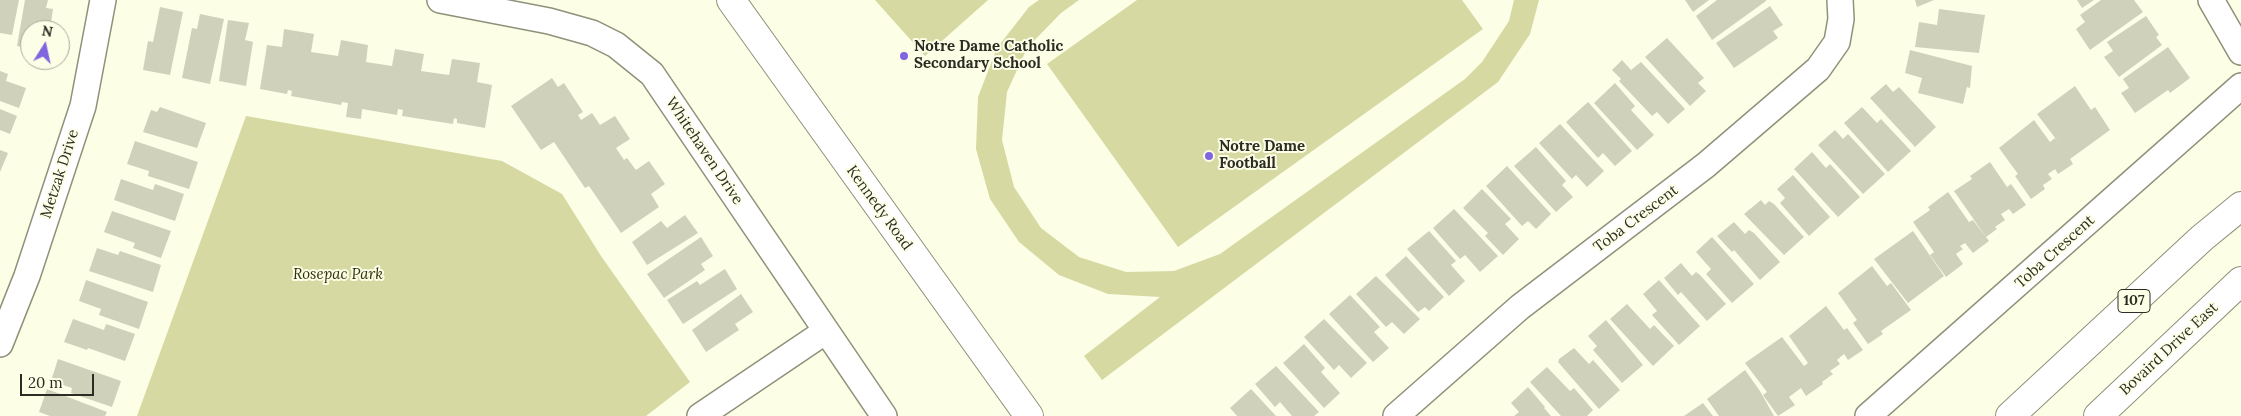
<!DOCTYPE html>
<html>
<head>
<meta charset="utf-8">
<style>
  body { margin:0 }
  #map { position:relative; width:2241px; height:416px; overflow:hidden; background:#fcfee6; font-family:Lora,serif }
  canvas { display:block }
  .north { position:absolute; left:20px; top:20px; width:50px; height:50px; box-sizing:border-box; background:#fcfee6; border:1px solid #a9aa98; border-radius:50%; rotate:10deg; font-size:14px; font-weight:700; line-height:20px; text-align:center; color:#2c2c23 }
  .north::after { content:''; display:block; margin:auto; width:18px; height:22px; background:#8164df; clip-path:polygon(50% 0,100% 100%,50% 72%,0 100%) }
  .scale { position:absolute; left:20px; top:374px; width:74px; height:22px; box-sizing:border-box; border:2px solid #2c2c23; border-top:0; padding-left:6px; font-size:15px; line-height:18px; white-space:nowrap; color:#2c2c23; -webkit-text-stroke:4px #fcfee6; paint-order:stroke }
</style>
</head>
<body>
<div id="map">
<canvas width="2241" height="416"></canvas>
<div class="north">N</div>
<div class="scale">20 m</div>
</div>
<script>
const context = document.querySelector('canvas').getContext('2d');
context.lineJoin = 'round';
function fill(path, color) {
  context.fillStyle = color;
  context.fill(path, 'evenodd');
}
function poly(rows) {
  const path = new Path2D();
  for (const r of rows) {
    path.moveTo(r[0], r[1]);
    for (let i = 2; i < r.length; i += 2) path.lineTo(r[i], r[i + 1]);
  }
  return path;
}
function trace(path, color, width, dash) {
  context.strokeStyle = color;
  context.lineWidth = width;
  context.lineCap = dash ? 'butt' : 'round';
  context.setLineDash(dash || []);
  context.stroke(path);
}
function write(font, color, halo, rows, align = 'center') {
  context.font = font + ' Lora,serif';
  context.lineWidth = 4;
  context.setLineDash([]);
  context.textBaseline = 'middle';
  context.strokeStyle = halo;
  context.fillStyle = color;
  for (const [text, x, y, turn = 0] of rows) {
    context.save();
    context.translate(x, y);
    context.rotate((+turn || 0) * Math.PI / 180);
    context.textAlign = isNaN(turn) ? turn : align;
    if (halo) context.strokeText(text, 0, 0);
    context.fillText(text, 0, 0);
    context.restore();
  }
}
fill(poly([
  [875,0,988,0,925,56],
  [1039,0,1079,0,1061,13,1027,48,1007,92,1002,140,1014,187,1041,228,1079,257,1126,272,1174,271,1220,254,1465,79,1482,62,1509,21,1514,0,1539,0,1530,34,1498,82,1102,380,1084,356,1160,297,1108,294,1059,275,1019,242,990,199,976,149,978,97,997,48,1029,7],
  [1137,0,1462,0,1483,29,1178,247,1047,64],
  [246,116,502,161,562,194,601,256,690,382,646,416,137,416]
]), '#d6d9a2');
fill(poly([
  [0,0,19,0,12,35,0,33],
  [25,0,48,0,46,8,53,9,50,30,30,30,30,48,17,46],
  [1685,0,1709,0,1693,12],
  [1717,0,1766,0,1766,1,1712,40,1696,16],
  [1915,0,1934,0,1917,7],
  [2077,0,2094,0,2082,8],
  [2101,0,2134,0,2143,12,2090,50,2076,29,2085,22,2080,15],
  [1770,6,1783,25,1773,31,1778,38,1734,68,1716,43],
  [160,7,183,12,170,75,143,70,148,41,153,42],
  [1939,9,1985,15,1979,53,1915,47,1919,22,1937,25],
  [200,14,224,19,210,84,182,78,192,28,197,29],
  [2146,16,2159,35,2156,37,2162,45,2119,77,2104,57,2113,51,2107,42],
  [228,20,249,23,245,40,253,42,246,86,219,81],
  [284,29,314,34,311,52,338,56,341,40,368,45,366,62,392,66,395,49,424,54,421,71,449,75,452,59,480,63,477,82,492,85,485,128,457,123,457,119,454,118,453,124,402,116,403,110,398,109,397,115,362,109,361,119,346,117,348,103,342,102,341,105,291,96,292,91,288,90,287,94,260,89,267,45,282,47],
  [1667,38,1704,78,1698,83,1706,91,1690,106,1645,57],
  [2168,47,2190,78,2170,93,2168,90,2135,113,2121,93,2129,88,2123,79],
  [1910,50,1972,66,1970,88,1967,87,1963,104,1918,93,1922,78,1905,73],
  [1622,60,1631,70,1641,62,1685,109,1668,124,1657,112,1652,116,1619,81,1621,79,1612,70],
  [0,71,8,74,6,81,26,88,19,108,0,101],
  [552,78,558,87,564,83,583,112,578,115,581,120,592,113,600,125,615,116,630,139,616,148,624,160,627,158,636,170,649,161,665,184,651,194,659,207,621,233,589,186,585,188,554,142,541,150,511,106],
  [1615,83,1635,106,1631,110,1654,135,1637,150,1594,103],
  [1886,84,1893,92,1899,87,1936,127,1915,147,1870,98],
  [2075,86,2091,110,2095,107,2110,130,2070,159,2073,164,2058,174,2055,169,2048,174,2052,179,2043,185,2045,189,2031,199,2015,176,2018,174,1999,148,2034,120,2050,142,2055,138,2062,147,2037,114],
  [1588,102,1632,151,1615,166,1603,153,1598,158,1566,122],
  [160,107,206,123,197,148,143,132,151,110,157,112],
  [1862,107,1877,123,1881,119,1911,151,1888,172,1844,123],
  [0,109,17,116,10,134,0,130],
  [1560,124,1604,171,1587,187,1576,175,1572,179,1539,143],
  [1835,130,1843,139,1848,134,1885,174,1863,194,1818,145],
  [135,141,198,162,189,189,148,176,149,171,127,164],
  [1536,147,1566,181,1562,185,1573,197,1556,212,1514,166],
  [0,150,8,153,0,172],
  [1812,152,1826,168,1830,164,1860,197,1838,217,1794,169],
  [1990,162,2007,187,2011,184,2026,205,2013,214,2009,209,2001,214,2005,220,1995,227,1997,229,1986,237,1954,191,1972,179,1970,176],
  [1507,166,1551,214,1536,229,1528,221,1522,226,1486,186],
  [1793,175,1830,217,1809,236,1780,203,1785,198,1777,189],
  [121,179,153,190,155,184,184,194,175,221,114,200],
  [1482,189,1511,219,1505,224,1519,239,1503,255,1485,236,1488,233,1463,208],
  [1948,192,1969,222,1973,220,1989,241,1973,253,1965,243,1960,246,1963,249,1956,254,1963,264,1946,277,1930,255,1934,252,1913,222,1930,210,1928,207],
  [1761,200,1765,205,1769,201,1774,204,1804,237,1784,255,1744,214],
  [1454,209,1498,256,1480,272,1465,255,1460,259,1433,228],
  [112,211,171,231,161,258,133,248,135,243,104,232],
  [685,215,698,233,647,265,632,242,661,221,667,228],
  [1734,222,1745,234,1749,230,1754,233,1780,262,1760,280,1734,250,1732,252,1717,236],
  [1429,231,1456,261,1451,265,1465,281,1449,296,1407,249],
  [1913,231,1944,276,1908,303,1874,259],
  [701,237,713,256,701,264,705,270,664,298,647,274],
  [1712,237,1754,284,1732,303,1706,274,1711,269,1696,252],
  [97,248,118,255,120,251,161,265,153,292,89,271],
  [1406,256,1444,297,1429,311,1425,307,1418,312,1385,275],
  [1681,263,1692,276,1696,272,1700,275,1726,304,1707,321,1681,292,1678,295,1664,278],
  [1872,266,1887,286,1891,283,1911,310,1881,331,1883,334,1868,344,1853,323,1857,320,1838,293],
  [725,269,737,289,683,324,667,300,697,281,700,285],
  [1376,276,1420,319,1404,334,1392,322,1386,327,1356,294],
  [86,280,148,302,139,329,99,315,101,309,79,301],
  [1659,280,1700,326,1679,345,1652,315,1657,311,1643,294],
  [741,294,753,312,735,324,739,330,706,352,692,330],
  [1350,295,1380,327,1374,332,1389,348,1373,362,1329,314],
  [1627,304,1650,329,1654,325,1674,346,1653,366,1610,319],
  [1826,306,1844,330,1847,328,1863,350,1848,360,1844,354,1837,360,1840,364,1830,371,1833,374,1822,382,1823,384,1806,396,1801,388,1789,397,1795,405,1778,416,1763,395,1767,392,1745,363,1782,337,1804,366,1808,363,1789,336],
  [73,319,104,330,106,324,135,334,125,361,88,348,87,350,64,342],
  [1324,319,1367,363,1351,378,1339,365,1334,370,1304,337],
  [1606,320,1643,365,1622,383,1593,350,1597,346,1588,336],
  [1304,344,1325,368,1321,372,1340,393,1324,408,1283,363],
  [1574,348,1589,364,1593,360,1620,390,1599,409,1558,362,1559,359],
  [58,359,121,381,112,407,71,393,72,388,51,381],
  [1276,366,1319,412,1314,416,1292,416,1280,402,1275,407,1255,384],
  [1547,367,1570,391,1574,388,1593,410,1587,416,1561,416,1530,382],
  [1745,370,1760,391,1774,416,1719,416,1707,399],
  [1528,387,1545,407,1544,408,1551,416,1514,416,1519,412,1511,403],
  [47,389,107,412,105,416,50,416,39,412],
  [1251,389,1276,416,1237,416,1230,408],
  [1703,403,1713,416,1684,416]
]), '#d0d1ba');
const street = poly([
  [440,0,549,21,592,33,616,45,652,74,884,416],
  [2211,0,2241,52],
  [0,344,27,276,83,106,103,0],
  [700,416,826,331],
  [1396,416,1520,307,1706,165,1818,69,1837,42,1841,19,1840,0],
  [1868,416,2241,86]
]);
const secondary = poly([
  [731,0,1029,416]
]);
const primary = poly([
  [2010,416,2202,238,2241,206],
  [2098,416,2241,281]
]);
trace(street, '#8f917b', 28);
trace(secondary, '#8f917b', 30);
trace(primary, '#8f917b', 30);
trace(street, '#fff', 25);
trace(secondary, '#fff', 28);
trace(primary, '#fff', 28);
for (const [x, y, r, color] of [
  [904,56,5,"#8164df"],
  [1209,156,5,"#8164df"]
]) {
  const dot = new Path2D();
  dot.arc(x, y, r, 0, 2 * Math.PI);
  context.fillStyle = color;
  context.fill(dot);
  trace(dot, '#fcfee6', 2);
}
for (const [x, y, w] of [
  [2134,301,32]
]) {
  const box = new Path2D();
  box.roundRect(x - w / 2, y - 11.5, w, 23, 4);
  context.fillStyle = '#fcfee6';
  context.fill(box);
  trace(box, '#2c2c23', 1);
}
write('bold 14px', '#2c2c23', null, [
  ["107",2134,301]
]);
write('bold 15px', '#2c2c23', '#fcfee6', [
  ["Notre Dame Catholic",914,47],
  ["Secondary School",914,64],
  ["Notre Dame",1219,147],
  ["Football",1219,164]
], 'left');
write('15px', '#2c2c23', '#fcfee6', [
  ["Whitehaven Drive",704,151,56],
  ["Metzak Drive",60,174,-72],
  ["Kennedy Road",879,208,54],
  ["Toba Crescent",1636,219,-37],
  ["Toba Crescent",2055,252,-42],
  ["Bovaird Drive East",2169,349,-43]
]);
write('italic 15px', '#303108', '#fcfee6', [
  ["Rosepac Park",338,275]
]);
</script>
</body>
</html>
